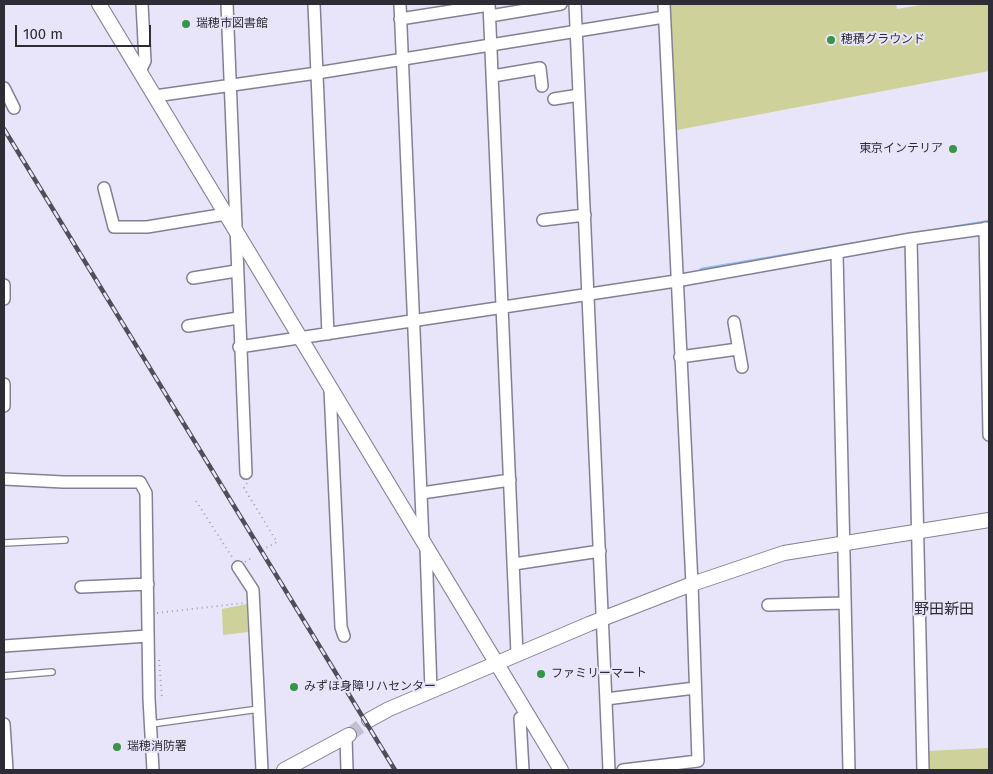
<!DOCTYPE html>
<html>
<head>
<meta charset="utf-8">
<style>
  body { margin:0 }
  #map { position:relative; width:993px; height:774px; overflow:hidden; background:#e8e5fb; font-family:"Fira Sans",sans-serif }
  canvas { display:block }
  .frame { position:absolute; inset:0; border:5px solid #2e2d35; pointer-events:none }
  .scale { position:absolute; left:15px; top:25px; width:136px; height:22px; box-sizing:border-box; border:2px solid #2e2d35; border-top:0; padding-left:6px; font-size:15px; line-height:18px; white-space:nowrap; color:#2e2d35; -webkit-text-stroke:4px #e8e5fb; paint-order:stroke }
</style>
</head>
<body>
<div id="map">
<canvas width="993" height="774"></canvas>
<div class="frame"></div>
<div class="scale">100 m</div>
</div>
<script>
const context = document.querySelector('canvas').getContext('2d');
context.lineJoin = 'round';
function fill(path, color) {
  context.fillStyle = color;
  context.fill(path, 'evenodd');
}
function poly(rows) {
  const path = new Path2D();
  for (const r of rows) {
    path.moveTo(r[0], r[1]);
    for (let i = 2; i < r.length; i += 2) path.lineTo(r[i], r[i + 1]);
  }
  return path;
}
function trace(path, color, width, dash) {
  context.strokeStyle = color;
  context.lineWidth = width;
  context.lineCap = dash ? 'butt' : 'round';
  context.setLineDash(dash || []);
  context.stroke(path);
}
function write(font, color, halo, rows, align = 'center') {
  context.font = font + ' "Fira Sans","Noto Sans JP",sans-serif';
  context.lineWidth = 4;
  context.setLineDash([]);
  context.textBaseline = 'middle';
  context.strokeStyle = halo;
  context.fillStyle = color;
  for (const [text, x, y, turn = 0] of rows) {
    context.save();
    context.translate(x, y);
    context.rotate((+turn || 0) * Math.PI / 180);
    context.textAlign = isNaN(turn) ? turn : align;
    if (halo) context.strokeText(text, 0, 0);
    context.fillText(text, 0, 0);
    context.restore();
  }
}
fill(poly([
  [670,4,896,4,897,9,927,4,989,4,989,71,677,130],
  [247,604,248,632,223,635,222,609],
  [989,748,989,770,927,770,926,751]
]), '#ced199');
trace(poly([
  [917,233,989,221],
  [701,269,904,235]
]), '#8ec2f7', 2.5);
trace(poly([
  [349,735,369,720]
]), '#c3c0d3', 14, [14, 7]);
const service = poly([
  [4,543,65,540],
  [4,676,52,672],
  [151,724,259,709]
]);
const minor = poly([
  [227,4,246,473],
  [314,4,328,334],
  [400,4,423,541],
  [489,4,517,654],
  [575,4,609,770],
  [490,16,561,4],
  [400,19,489,5],
  [140,71,145,61,142,4],
  [493,76,540,68,542,86],
  [4,88,14,108],
  [155,96,317,73,664,17],
  [554,99,579,95],
  [104,188,114,227,147,227,226,214],
  [543,220,585,215],
  [985,228,989,435],
  [911,239,923,770],
  [837,253,849,770],
  [193,278,236,271],
  [4,285,4,299],
  [734,322,742,367],
  [188,326,238,318],
  [239,347,676,281,911,239,989,228],
  [680,357,738,349],
  [4,384,4,406],
  [330,389,341,627,344,636],
  [4,479,63,482,140,482,146,493,149,699,153,770],
  [422,493,510,480],
  [426,547,431,690],
  [514,564,600,551],
  [238,567,253,590,262,770],
  [81,587,148,584],
  [768,605,845,603],
  [4,646,148,636],
  [606,699,695,688],
  [520,718,523,770],
  [4,724,7,770],
  [346,737,347,770],
  [623,770,698,761,692,584,664,4]
]);
const tertiary = poly([
  [99,4,561,770],
  [369,720,389,709,589,624,692,584,784,553,989,520],
  [284,770,349,735]
]);
trace(service, '#838093', 8);
trace(minor, '#838093', 14);
trace(tertiary, '#838093', 16);
trace(poly([
  [247,483,244,488,277,542,264,549],
  [196,501,234,560],
  [245,562,253,557],
  [157,613,244,603],
  [159,660,162,698,160,698]
]), '#a4a1b2', 2, [1, 4]);
trace(service, '#fff', 5.5);
trace(minor, '#fff', 11);
trace(tertiary, '#fff', 14);
const rail = poly([
  [4,129,395,770]
]);
trace(rail, '#504e59', 4.5);
trace(rail, '#e8e5fb', 2.5, [8]);
for (const [x, y, r, color] of [
  [186,24,5,"#379547"],
  [831,40,5,"#379547"],
  [953,149,5,"#379547"],
  [541,674,5,"#379547"],
  [294,687,5,"#379547"],
  [117,747,5,"#379547"]
]) {
  const dot = new Path2D();
  dot.arc(x, y, r, 0, 2 * Math.PI);
  context.fillStyle = color;
  context.fill(dot);
  trace(dot, '#e8e5fb', 2);
}
write('12px', '#2e2d35', '#e8e5fb', [
  ["瑞穂市図書館",196,24],
  ["穂積グラウンド",841,40],
  ["東京インテリア",943,149,"right"],
  ["ファミリーマート",551,674],
  ["みずほ身障リハセンター",304,687],
  ["瑞穂消防署",127,747]
], 'left');
write('15px', '#2e2d35', '#e8e5fb', [
  ["野田新田",944,610]
]);
</script>
</body>
</html>
